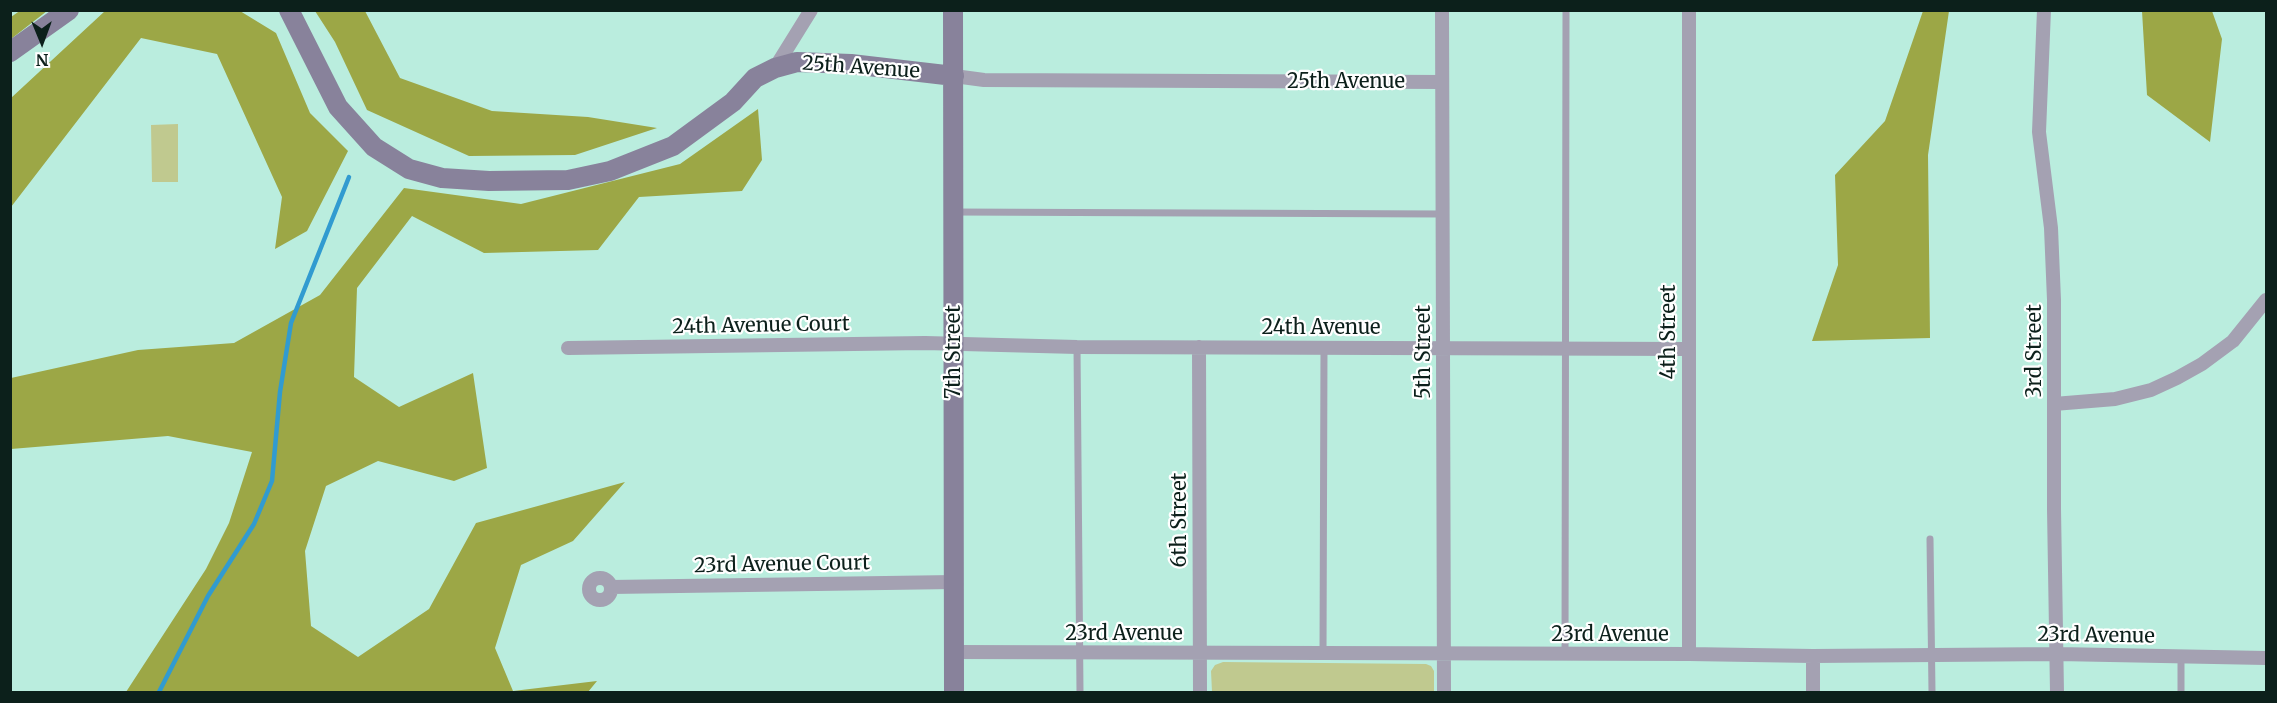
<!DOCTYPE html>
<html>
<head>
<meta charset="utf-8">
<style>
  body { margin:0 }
  #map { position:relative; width:2277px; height:703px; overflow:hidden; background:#baedde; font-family:Merriweather,serif }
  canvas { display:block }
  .frame { position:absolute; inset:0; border:12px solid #0c201b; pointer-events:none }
  .north { position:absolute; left:12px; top:12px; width:60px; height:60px; -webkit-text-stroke:4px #fff; paint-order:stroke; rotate:179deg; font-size:16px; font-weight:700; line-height:24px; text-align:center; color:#0c201b }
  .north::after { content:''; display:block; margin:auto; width:21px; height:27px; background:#0c201b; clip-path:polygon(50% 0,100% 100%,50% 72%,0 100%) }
</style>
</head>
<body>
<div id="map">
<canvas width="2277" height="703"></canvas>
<div class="frame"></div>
<div class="north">N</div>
</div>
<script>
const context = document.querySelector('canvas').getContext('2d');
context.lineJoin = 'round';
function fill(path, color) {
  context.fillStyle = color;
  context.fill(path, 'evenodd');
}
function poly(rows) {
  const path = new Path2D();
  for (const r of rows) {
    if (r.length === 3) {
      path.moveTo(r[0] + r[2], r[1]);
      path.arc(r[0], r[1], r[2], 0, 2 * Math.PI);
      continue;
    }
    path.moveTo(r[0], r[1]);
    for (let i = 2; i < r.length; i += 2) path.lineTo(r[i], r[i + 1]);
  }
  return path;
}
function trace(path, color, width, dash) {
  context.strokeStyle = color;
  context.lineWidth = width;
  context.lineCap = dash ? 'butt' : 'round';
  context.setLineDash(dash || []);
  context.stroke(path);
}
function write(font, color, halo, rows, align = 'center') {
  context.font = font + ' Merriweather,serif';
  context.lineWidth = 4.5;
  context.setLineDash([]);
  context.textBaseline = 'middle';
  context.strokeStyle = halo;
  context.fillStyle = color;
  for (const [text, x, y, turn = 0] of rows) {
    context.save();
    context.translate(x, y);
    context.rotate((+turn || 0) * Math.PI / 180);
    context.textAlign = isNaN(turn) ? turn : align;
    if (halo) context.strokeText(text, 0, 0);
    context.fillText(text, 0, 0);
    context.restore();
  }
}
fill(poly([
  [178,124,178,182,152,182,151,125],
  [1223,662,1426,664,1431,666,1434,671,1434,692,1212,692,1211,671,1215,665]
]), '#c0c98f');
fill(poly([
  [21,10,47,11,11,39,11,17],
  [105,11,240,11,276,33,310,113,348,151,307,231,275,249,282,197,217,54,141,38,11,207,11,98],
  [315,11,365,11,400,78,492,111,588,117,657,128,575,155,469,156,367,110,335,42],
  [1923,11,1949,11,1928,155,1930,338,1812,341,1838,265,1835,175,1885,121],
  [2142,11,2212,11,2222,39,2210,142,2147,95],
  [758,109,762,160,742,191,639,197,598,250,484,253,412,216,357,288,354,377,399,407,473,373,487,468,454,481,378,461,326,486,305,551,311,626,358,657,429,609,476,523,625,482,573,541,521,565,495,648,513,691,597,681,588,692,126,692,206,569,229,523,252,452,168,436,11,449,11,378,138,350,234,343,320,295,404,188,521,204,680,164]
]), '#9ca746');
trace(poly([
  [159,692,208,596,254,524,272,481,280,392,291,323,349,177]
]), '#319bd0', 4.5);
trace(poly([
  [954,212,1443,214],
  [1077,347,1080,692],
  [1930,539,1932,692],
  [1323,654,1324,347],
  [1565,654,1566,10],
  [2181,656,2181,692]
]), '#a4a1b2', 7);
trace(poly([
  [1442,10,1444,692],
  [2044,10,2039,132,2051,228,2054,300,2054,509,2057,692],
  [775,68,811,10],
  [954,76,984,80,1442,82],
  [1199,347,1200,692],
  [568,348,925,343,1077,347,1688,349],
  [2054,404,2115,399,2151,390,2177,378,2202,364,2233,341,2266,300],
  [600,589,11],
  [611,587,954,582],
  [954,652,1689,654,1813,656,2058,654,2266,658],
  [1689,654,1689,10],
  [1813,692,1813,656]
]), '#a4a1b2', 14);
trace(poly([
  [289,10,338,107,374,147,409,169,442,178,489,181,568,180,610,171,673,146,733,102,755,78,775,68,797,62,851,64,954,76],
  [953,10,954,692],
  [10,52,69,10]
]), '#88829b', 20);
write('20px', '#0c201b', '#fff', [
  ["25th Avenue",861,68,4],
  ["25th Avenue",1346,82],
  ["24th Avenue Court",761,326,-1],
  ["24th Avenue",1321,328],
  ["4th Street",1669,332,-90],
  ["3rd Street",2035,351,-90],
  ["7th Street",954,352,-90],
  ["5th Street",1424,352,-90],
  ["6th Street",1180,520,-90],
  ["23rd Avenue Court",782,565,-1],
  ["23rd Avenue",1124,634],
  ["23rd Avenue",1610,635],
  ["23rd Avenue",2096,636,1]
]);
</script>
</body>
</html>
